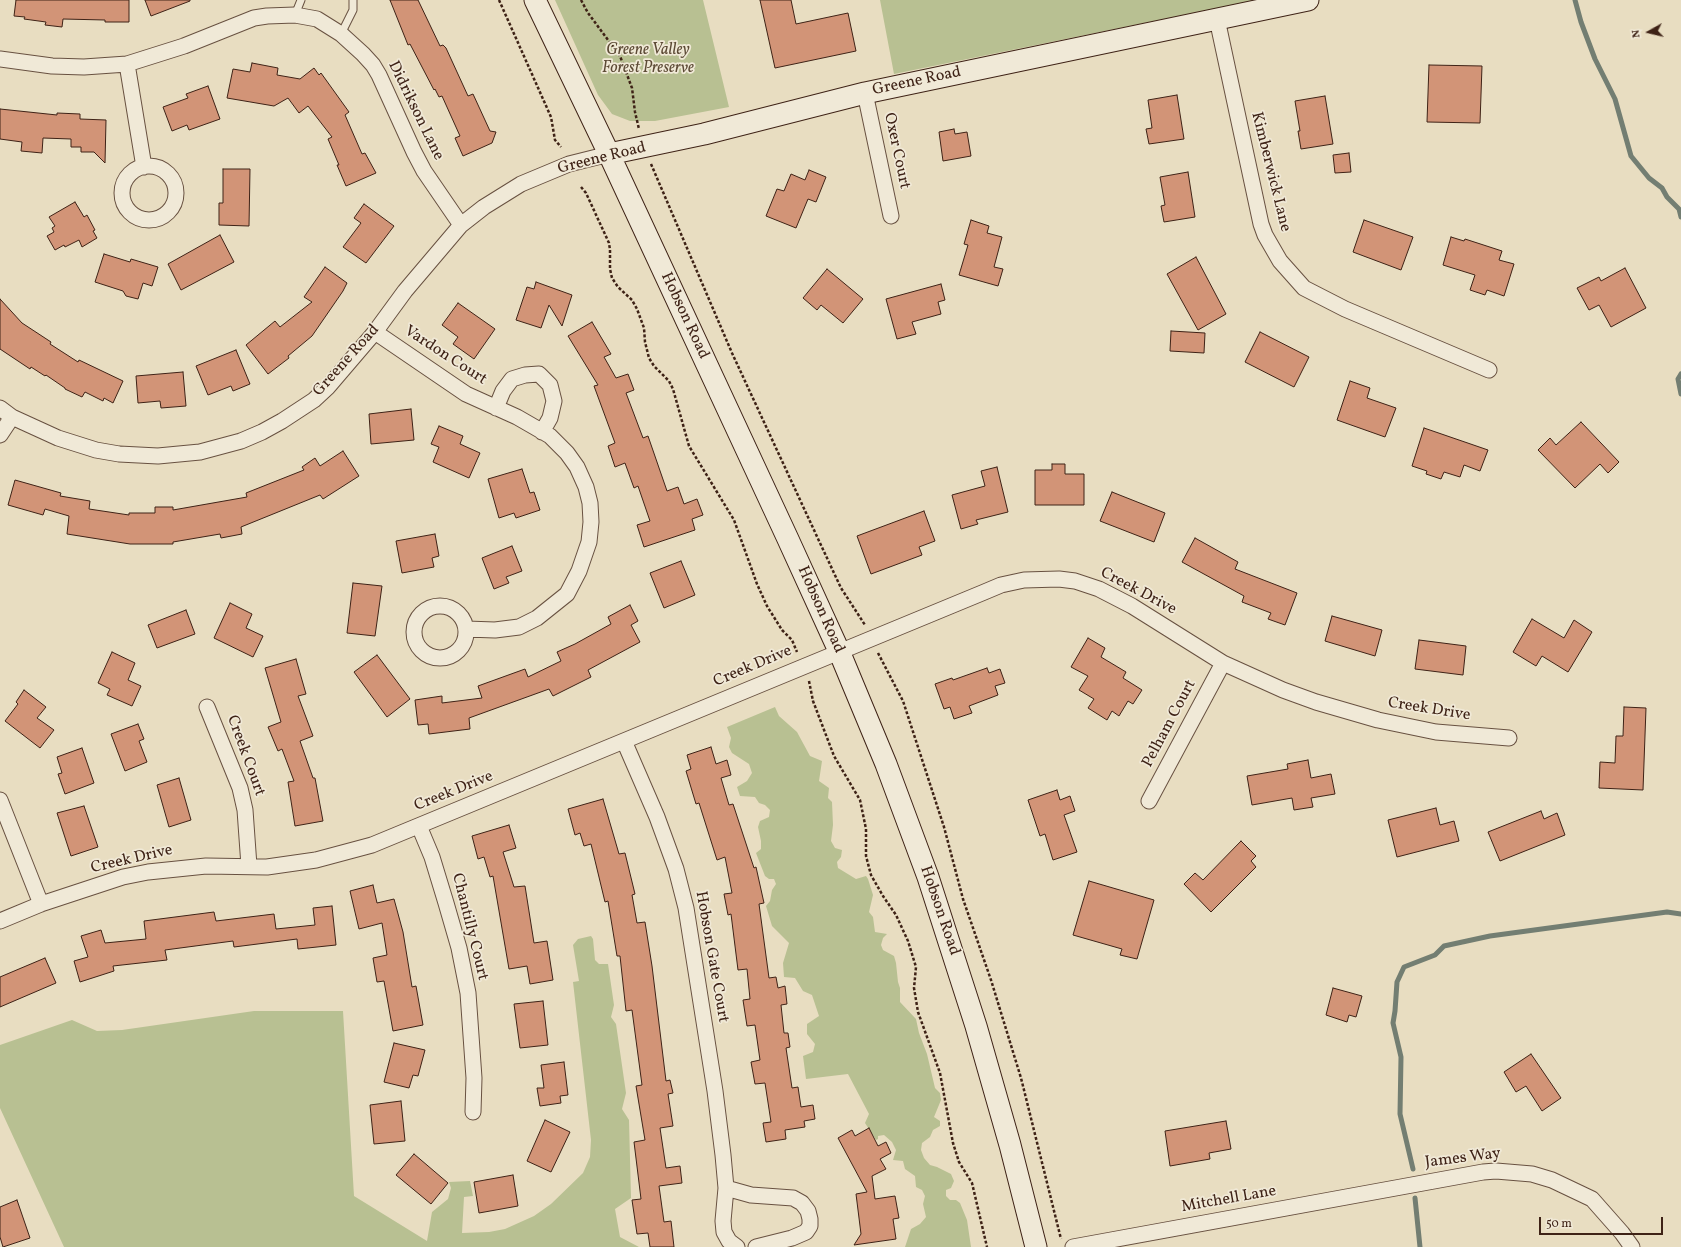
<!DOCTYPE html>
<html>
<head>
<meta charset="utf-8">
<style>
  body { margin:0 }
  #map { position:relative; width:1681px; height:1247px; overflow:hidden; background:#e8ddc1; font-family:Vollkorn,serif }
  canvas { display:block }
  .north { position:absolute; left:1629px; top:12px; width:40px; height:40px; -webkit-text-stroke:3px #f0e9d7; paint-order:stroke; rotate:262deg; font-size:11px; font-weight:700; line-height:16px; text-align:center; color:#3e2216 }
  .north::after { content:''; display:block; margin:auto; width:14px; height:18px; background:#3e2216; clip-path:polygon(50% 0,100% 100%,50% 72%,0 100%) }
  .scale { position:absolute; left:1539px; top:1217px; width:124px; height:18px; box-sizing:border-box; border:2px solid #3e2216; border-top:0; padding-left:5px; font-size:12px; line-height:14px; white-space:nowrap; color:#3e2216; -webkit-text-stroke:3px #f0e9d7; paint-order:stroke }
</style>
</head>
<body>
<div id="map">
<canvas width="1681" height="1247"></canvas>
<div class="north">N</div>
<div class="scale">50 m</div>
</div>
<script>
const context = document.querySelector('canvas').getContext('2d');
context.lineJoin = 'round';
function fill(path, color) {
  context.fillStyle = color;
  context.fill(path, 'evenodd');
}
function poly(rows) {
  const path = new Path2D();
  for (const r of rows) {
    if (r.length === 3) {
      path.moveTo(r[0] + r[2], r[1]);
      path.arc(r[0], r[1], r[2], 0, 2 * Math.PI);
      continue;
    }
    path.moveTo(r[0], r[1]);
    for (let i = 2; i < r.length; i += 2) path.lineTo(r[i], r[i + 1]);
  }
  return path;
}
function trace(path, color, width, dash) {
  context.strokeStyle = color;
  context.lineWidth = width;
  context.lineCap = dash ? 'butt' : 'round';
  context.setLineDash(dash || []);
  context.stroke(path);
}
function write(font, color, halo, rows, align = 'center') {
  context.font = font + ' Vollkorn,serif';
  context.lineWidth = 3.5;
  context.setLineDash([]);
  context.textBaseline = 'middle';
  context.strokeStyle = halo;
  context.fillStyle = color;
  for (const [text, x, y, turn = 0] of rows) {
    context.save();
    context.translate(x, y);
    context.rotate((+turn || 0) * Math.PI / 180);
    context.textAlign = isNaN(turn) ? turn : align;
    if (halo) context.strokeText(text, 0, 0);
    context.fillText(text, 0, 0);
    context.restore();
  }
}
fill(poly([
  [555,0,703,0,729,107,655,121,630,121,612,114,598,95],
  [880,0,1257,0,894,74],
  [775,707,779,716,797,732,810,756,822,761,819,781,829,788,828,798,832,802,833,825,831,841,835,848,842,850,841,857,837,862,838,868,856,879,866,876,868,879,873,895,869,912,873,917,875,932,887,934,883,938,881,945,883,950,894,956,896,963,898,982,900,988,900,1002,916,1019,919,1033,927,1054,935,1088,940,1093,941,1100,934,1117,940,1121,940,1126,933,1130,930,1137,922,1143,921,1150,924,1158,930,1165,937,1167,951,1174,954,1181,951,1188,946,1190,946,1196,950,1200,956,1200,960,1203,967,1220,971,1247,905,1247,911,1229,920,1224,926,1217,923,1204,925,1196,922,1190,916,1187,915,1176,905,1169,903,1161,893,1160,896,1150,892,1142,884,1135,878,1136,878,1139,876,1140,865,1123,869,1114,848,1074,806,1079,803,1056,813,1052,815,1044,807,1034,807,1024,819,1016,812,995,803,991,795,978,784,977,783,963,789,943,772,926,766,906,770,901,772,890,776,884,774,879,769,879,765,876,756,853,761,849,761,841,758,827,760,821,769,817,770,810,765,805,759,803,755,797,740,796,737,787,747,781,752,773,749,764,732,753,729,747,731,738,727,727],
  [591,936,593,939,595,960,599,964,608,964,614,1005,611,1017,616,1024,626,1093,622,1109,629,1120,631,1198,615,1209,620,1237,639,1247,64,1247,0,1108,0,1045,72,1020,97,1031,122,1030,254,1011,343,1011,354,1196,427,1241,432,1212,448,1199,451,1188,449,1182,470,1181,473,1196,464,1197,462,1233,489,1232,505,1229,534,1216,551,1204,583,1173,590,1157,591,1140,573,982,579,981,573,945,578,939]
]), '#b8c092');
trace(poly([
  [1575,0,1581,22,1595,59,1615,99,1631,156,1649,178,1662,188,1667,197,1679,209,1681,217],
  [1681,374,1678,379,1681,394],
  [1413,1169,1400,1114,1401,1057,1393,1023,1395,1011,1397,982,1404,967,1435,955,1444,946,1490,936,1667,912,1681,914],
  [1415,1198,1420,1247]
]), '#737e72', 5);
const building = poly([
  [16,0,129,0,129,22,105,22,105,20,63,19,62,27,45,25,46,22,24,19,25,17,14,16,16,0],
  [145,0,190,0,190,1,151,16,145,0],
  [390,0,418,0,440,46,443,45,446,48,468,96,473,94,490,131,496,132,492,143,463,156,455,138,460,136,442,96,439,97,435,89,434,90,410,44,408,45,390,0],
  [760,0,791,0,796,24,848,13,856,51,775,68,760,0],
  [252,63,278,68,277,75,300,79,314,68,319,75,321,73,349,112,345,115,362,154,365,153,376,173,346,186,337,165,339,165,328,139,332,137,308,106,299,113,288,98,274,106,227,98,233,69,250,72,252,63],
  [1429,65,1482,66,1480,123,1427,122,1429,65],
  [208,86,220,119,189,130,187,125,172,131,163,107,188,98,186,94,208,86],
  [1177,95,1184,139,1149,144,1146,129,1152,128,1148,100,1177,95],
  [1325,96,1333,144,1301,149,1298,131,1300,131,1295,101,1325,96],
  [0,109,57,115,57,113,80,114,80,119,106,120,105,163,94,152,81,152,81,147,71,147,71,139,43,138,42,153,21,151,22,142,0,139,0,109],
  [954,129,955,134,967,132,971,156,943,161,939,132,954,129],
  [1349,153,1351,172,1335,173,1333,155,1349,153],
  [223,169,250,169,249,226,219,225,219,203,223,203,223,169],
  [809,170,826,177,816,202,808,199,796,228,766,216,777,189,784,191,791,174,805,180,809,170],
  [1188,172,1195,217,1164,222,1161,206,1165,205,1160,177,1188,172],
  [75,202,84,217,87,215,95,230,93,231,97,238,82,247,79,240,65,247,64,245,55,250,47,236,54,232,52,228,55,226,49,217,75,202],
  [364,204,394,226,366,263,343,247,361,223,354,218,364,204],
  [971,220,989,226,987,233,1002,237,994,267,1003,269,998,286,959,275,968,245,964,244,971,220],
  [1364,220,1413,237,1401,270,1353,252,1364,220],
  [220,235,234,262,181,290,168,264,220,235],
  [1451,237,1464,241,1465,239,1502,251,1499,260,1514,264,1504,296,1487,290,1485,295,1470,290,1475,275,1443,265,1451,237],
  [104,254,130,262,131,259,158,267,152,286,143,283,138,299,126,296,123,291,95,282,104,254],
  [1196,257,1226,314,1198,330,1167,274,1196,257],
  [325,267,347,283,343,291,312,336,288,356,289,358,268,374,246,345,275,321,280,327,312,302,304,297,325,267],
  [1625,268,1646,308,1611,327,1599,305,1589,310,1577,288,1599,277,1601,281,1625,268],
  [827,269,863,299,843,323,821,305,817,310,803,298,827,269],
  [536,282,572,295,562,326,549,305,541,328,516,320,527,287,534,289,536,282],
  [941,284,945,300,938,302,941,314,912,322,916,334,897,339,886,299,941,284],
  [0,299,22,323,51,342,50,344,78,362,79,360,123,381,113,403,104,398,103,401,85,392,82,397,65,389,65,388,46,375,45,376,31,367,30,369,0,349,0,299],
  [458,303,495,329,474,359,453,344,458,337,442,325,458,303],
  [592,322,611,354,604,357,616,378,628,374,634,390,626,393,643,438,648,436,667,491,678,487,684,504,697,499,703,515,692,519,695,530,644,547,637,525,650,521,638,486,634,488,625,463,615,467,608,446,615,443,594,386,598,385,568,336,592,322],
  [1171,331,1205,333,1204,353,1170,351,1171,331],
  [1260,332,1309,357,1294,387,1245,362,1260,332],
  [236,350,250,384,233,391,231,386,208,395,196,366,236,350],
  [183,372,186,406,161,408,160,401,138,403,136,376,183,372],
  [1350,381,1370,388,1367,398,1396,408,1385,437,1337,420,1350,381],
  [411,409,414,440,371,444,369,414,411,409],
  [1581,422,1619,462,1608,473,1600,464,1575,488,1538,450,1550,438,1556,445,1581,422],
  [439,426,463,436,460,444,480,453,469,478,433,462,439,447,431,444,439,426],
  [1424,428,1488,450,1480,471,1464,465,1460,477,1444,472,1441,479,1426,474,1427,471,1412,466,1424,428],
  [343,451,359,476,323,499,320,495,241,527,242,534,221,538,220,534,173,542,173,544,130,544,67,534,69,516,45,509,43,515,8,505,15,480,61,493,60,496,90,501,89,509,129,515,129,513,155,513,155,507,173,507,173,510,247,497,246,493,304,470,302,467,315,458,320,466,343,451],
  [1052,464,1065,464,1065,474,1084,474,1084,505,1035,505,1035,470,1052,470,1052,464],
  [997,467,1008,512,976,520,978,524,961,529,952,495,985,486,981,471,997,467],
  [522,469,530,493,534,492,540,510,516,518,514,513,499,518,488,479,522,469],
  [1112,492,1165,513,1154,542,1100,521,1112,492],
  [924,511,935,541,919,547,922,555,871,574,857,536,924,511],
  [435,534,439,556,432,558,434,567,402,573,396,541,435,534],
  [1195,538,1238,562,1235,569,1297,593,1285,625,1268,619,1271,613,1242,602,1244,596,1182,562,1195,538],
  [512,546,522,571,506,577,509,583,494,589,482,558,512,546],
  [681,561,695,595,664,608,650,573,681,561],
  [353,583,382,586,375,636,347,633,353,583],
  [230,603,252,614,246,628,263,636,253,657,214,638,230,603],
  [630,605,638,621,631,625,640,642,588,670,591,677,553,696,549,689,469,718,470,729,429,734,428,724,418,725,415,700,442,696,442,703,482,698,478,686,525,669,528,677,561,661,557,652,575,644,611,624,608,617,630,605],
  [186,610,195,634,157,648,148,625,186,610],
  [1332,616,1382,630,1375,656,1325,641,1332,616],
  [1532,619,1564,638,1574,620,1592,632,1568,672,1542,656,1536,666,1513,652,1532,619],
  [1088,638,1105,648,1101,657,1126,672,1123,678,1142,690,1133,704,1128,701,1119,716,1112,711,1107,720,1088,708,1094,699,1079,690,1088,676,1071,667,1088,638],
  [1419,640,1466,646,1463,675,1415,669,1419,640],
  [112,652,135,663,128,680,141,686,132,706,107,695,110,689,98,683,112,652],
  [377,655,410,699,387,717,354,672,377,655],
  [296,659,306,694,298,696,313,736,300,741,313,778,315,778,323,821,295,826,288,782,294,781,282,749,278,751,268,727,281,722,265,668,296,659],
  [987,668,989,673,1000,669,1005,683,995,686,998,695,969,706,972,713,954,719,950,707,944,709,935,684,952,678,953,680,987,668],
  [24,690,46,707,37,718,54,730,40,748,5,721,18,704,16,702,24,690],
  [1624,707,1646,708,1643,790,1599,788,1600,762,1615,763,1616,736,1623,736,1624,707],
  [138,724,144,739,139,741,147,762,125,771,111,734,138,724],
  [711,747,716,764,727,760,731,775,721,778,729,805,733,804,754,868,756,867,764,903,759,904,769,978,776,977,778,988,785,986,787,1004,781,1005,784,1033,788,1033,790,1047,786,1048,792,1088,798,1087,801,1107,813,1105,815,1119,804,1121,805,1127,785,1130,786,1139,766,1142,763,1123,771,1122,765,1083,755,1084,751,1062,760,1060,755,1025,747,1026,743,1000,750,999,747,969,738,970,731,914,728,915,724,894,732,893,725,857,717,860,699,803,696,804,686,771,691,769,687,755,711,747],
  [82,748,94,783,65,794,58,774,62,773,57,757,82,748],
  [1308,760,1311,778,1331,774,1335,794,1311,798,1313,807,1294,810,1292,798,1252,805,1247,776,1288,769,1287,764,1308,760],
  [179,778,191,820,169,827,157,785,179,778],
  [1057,790,1060,800,1070,796,1075,811,1064,815,1077,852,1053,860,1045,834,1040,836,1028,800,1057,790],
  [603,799,619,854,625,853,635,894,632,895,637,923,645,922,652,966,666,1081,670,1080,673,1093,668,1094,673,1126,660,1128,666,1168,680,1166,682,1183,659,1186,664,1222,671,1221,674,1247,650,1247,648,1233,637,1234,632,1200,641,1199,634,1142,645,1140,636,1086,642,1085,632,1010,626,1011,620,956,617,956,608,901,605,902,591,844,584,846,580,833,575,835,568,809,603,799],
  [84,806,98,847,71,856,57,813,84,806],
  [1436,808,1440,825,1454,821,1459,841,1397,857,1388,820,1436,808],
  [1541,811,1544,819,1557,813,1565,835,1500,861,1488,832,1541,811],
  [509,825,516,848,503,852,514,887,525,886,534,943,547,941,553,980,530,984,527,966,509,969,493,876,490,877,484,857,478,859,472,836,509,825],
  [1241,841,1256,856,1251,861,1256,867,1211,912,1184,884,1195,873,1203,880,1241,841],
  [1089,881,1154,900,1137,959,1120,955,1122,949,1073,935,1089,881],
  [373,885,377,903,394,899,403,932,412,987,416,986,423,1025,393,1031,384,981,377,982,373,958,387,955,382,923,359,929,350,891,373,885],
  [332,906,336,945,298,949,297,939,234,947,233,941,165,950,167,960,113,966,114,971,80,982,74,961,88,957,81,936,101,930,105,943,146,939,144,921,214,912,216,921,274,914,276,929,315,925,313,908,332,906],
  [45,958,56,983,0,1007,0,977,45,958],
  [1333,988,1362,996,1356,1017,1349,1015,1347,1022,1326,1015,1333,988],
  [543,1001,548,1045,520,1048,514,1004,543,1001],
  [394,1043,425,1050,418,1076,413,1075,409,1088,384,1082,394,1043],
  [1531,1054,1561,1098,1542,1111,1526,1086,1516,1092,1504,1072,1531,1054],
  [564,1062,568,1095,560,1096,561,1103,540,1106,537,1088,544,1088,541,1065,564,1062],
  [401,1101,405,1141,374,1144,370,1105,401,1101],
  [545,1120,570,1132,551,1172,527,1161,545,1120],
  [1226,1121,1231,1149,1209,1153,1210,1159,1170,1166,1165,1131,1226,1121],
  [869,1128,878,1146,886,1142,891,1153,880,1159,886,1169,872,1176,875,1199,895,1196,899,1218,893,1219,896,1239,854,1245,861,1234,856,1194,867,1192,838,1138,852,1130,855,1136,869,1128],
  [414,1154,448,1183,431,1204,396,1175,414,1154],
  [513,1175,518,1206,479,1213,474,1182,513,1175],
  [17,1200,30,1238,3,1247,0,1237,0,1207,17,1200]
]);
fill(building, '#d29477');
trace(building, '#3e2216', 1);
const lane = poly([
  [295,15,301,0],
  [341,34,353,10,353,0]
]);
const street = poly([
  [1217,19,1261,224,1265,235,1280,261,1304,288,1345,309,1489,370],
  [0,59,52,66,84,67,127,64,184,46,254,18,267,16,295,15,317,19,341,34,363,54,373,65,379,75,414,152,424,171,461,225],
  [127,64,144,167],
  [865,93,891,216],
  [149,193,27],
  [375,332,466,394,517,417,550,436,567,453,577,467,586,487,590,503,591,522,589,542,579,571,567,594,537,618,519,627,495,630,466,629],
  [0,408,12,417,58,438,96,450,119,454,158,456,200,452,241,441,262,432,282,421,314,400,328,387,375,332,405,291,461,225,484,207,521,184,569,164,609,154],
  [496,408,503,391,512,379,525,375,539,374,550,385,554,401,550,418,542,432],
  [0,435,12,417],
  [440,632,26],
  [207,707,240,788,245,810,249,866],
  [624,741,657,817,676,869,686,908,715,1091,723,1155,726,1188,723,1221,724,1232,729,1241,737,1247],
  [0,800,41,904],
  [1149,801,1223,663],
  [419,826,432,857,446,903,459,948,468,993,474,1078,473,1112],
  [0,921,41,904,123,877,148,872,206,866,267,867,316,860,372,845,982,593,1001,585,1024,580,1059,579,1075,581,1099,589,1132,606,1223,663,1283,690,1316,702,1378,720,1436,732,1509,738],
  [726,1188,751,1195,793,1198,802,1203,808,1211,810,1219,810,1226,806,1232,792,1238,756,1247],
  [1073,1247,1483,1172,1496,1171,1532,1174,1552,1180,1592,1199,1622,1233,1632,1247]
]);
const secondary = poly([
  [535,0,609,154,787,537,839,651,886,764,928,877,976,1026,1010,1145,1036,1247],
  [609,154,704,134,865,93,1308,0]
]);
trace(lane, '#685141', 9);
trace(street, '#685141', 17);
trace(secondary, '#3e2216', 23);
trace(poly([
  [499,0,551,117,555,140,561,147],
  [581,0,588,13,620,56,632,88,635,112,639,129],
  [651,164,732,353,820,543,841,588,865,625],
  [581,187,586,193,609,243,610,250,610,269,612,278,618,287,632,300,637,309,644,328,645,342,649,358,654,366,669,381,673,389,689,446,734,520,757,584,767,606,782,630,792,640,797,652],
  [878,653,903,701,944,827,963,899,991,980,1021,1078,1061,1239],
  [809,681,813,701,834,756,860,800,866,829,866,856,871,875,883,896,896,915,908,941,916,967,914,988,918,1012,940,1073,953,1143,959,1162,972,1183,987,1247]
]), '#3e2216', 2.5, [3, 2]);
trace(lane, '#f0e9d7', 7);
trace(street, '#f0e9d7', 15);
trace(secondary, '#f0e9d7', 21);
write('italic 16px', '#5c4a35', '#f0e9d7', [
  ["Greene Valley",648,51],
  ["Forest Preserve",648,69]
]);
write('16px', '#3e2216', '#f0e9d7', [
  ["Greene Road",917,82,-12],
  ["Didrikson Lane",415,111,64],
  ["Oxer Court",896,151,78],
  ["Greene Road",602,159,-14],
  ["Kimberwick Lane",1270,172,76],
  ["Hobson Road",684,316,65],
  ["Vardon Court",445,356,33],
  ["Greene Road",347,361,-48],
  ["Creek Drive",1138,592,28],
  ["Hobson Road",820,610,66],
  ["Creek Drive",753,667,-23],
  ["Creek Drive",1429,710,9],
  ["Pelham Court",1170,724,-62],
  ["Creek Court",245,756,70],
  ["Creek Drive",454,792,-22],
  ["Creek Drive",132,860,-13],
  ["Hobson Road",939,911,71],
  ["Chantilly Court",469,927,76],
  ["Hobson Gate Court",711,957,80],
  ["James Way",1463,1159,-7],
  ["Mitchell Lane",1229,1200,-10]
]);
</script>
</body>
</html>
